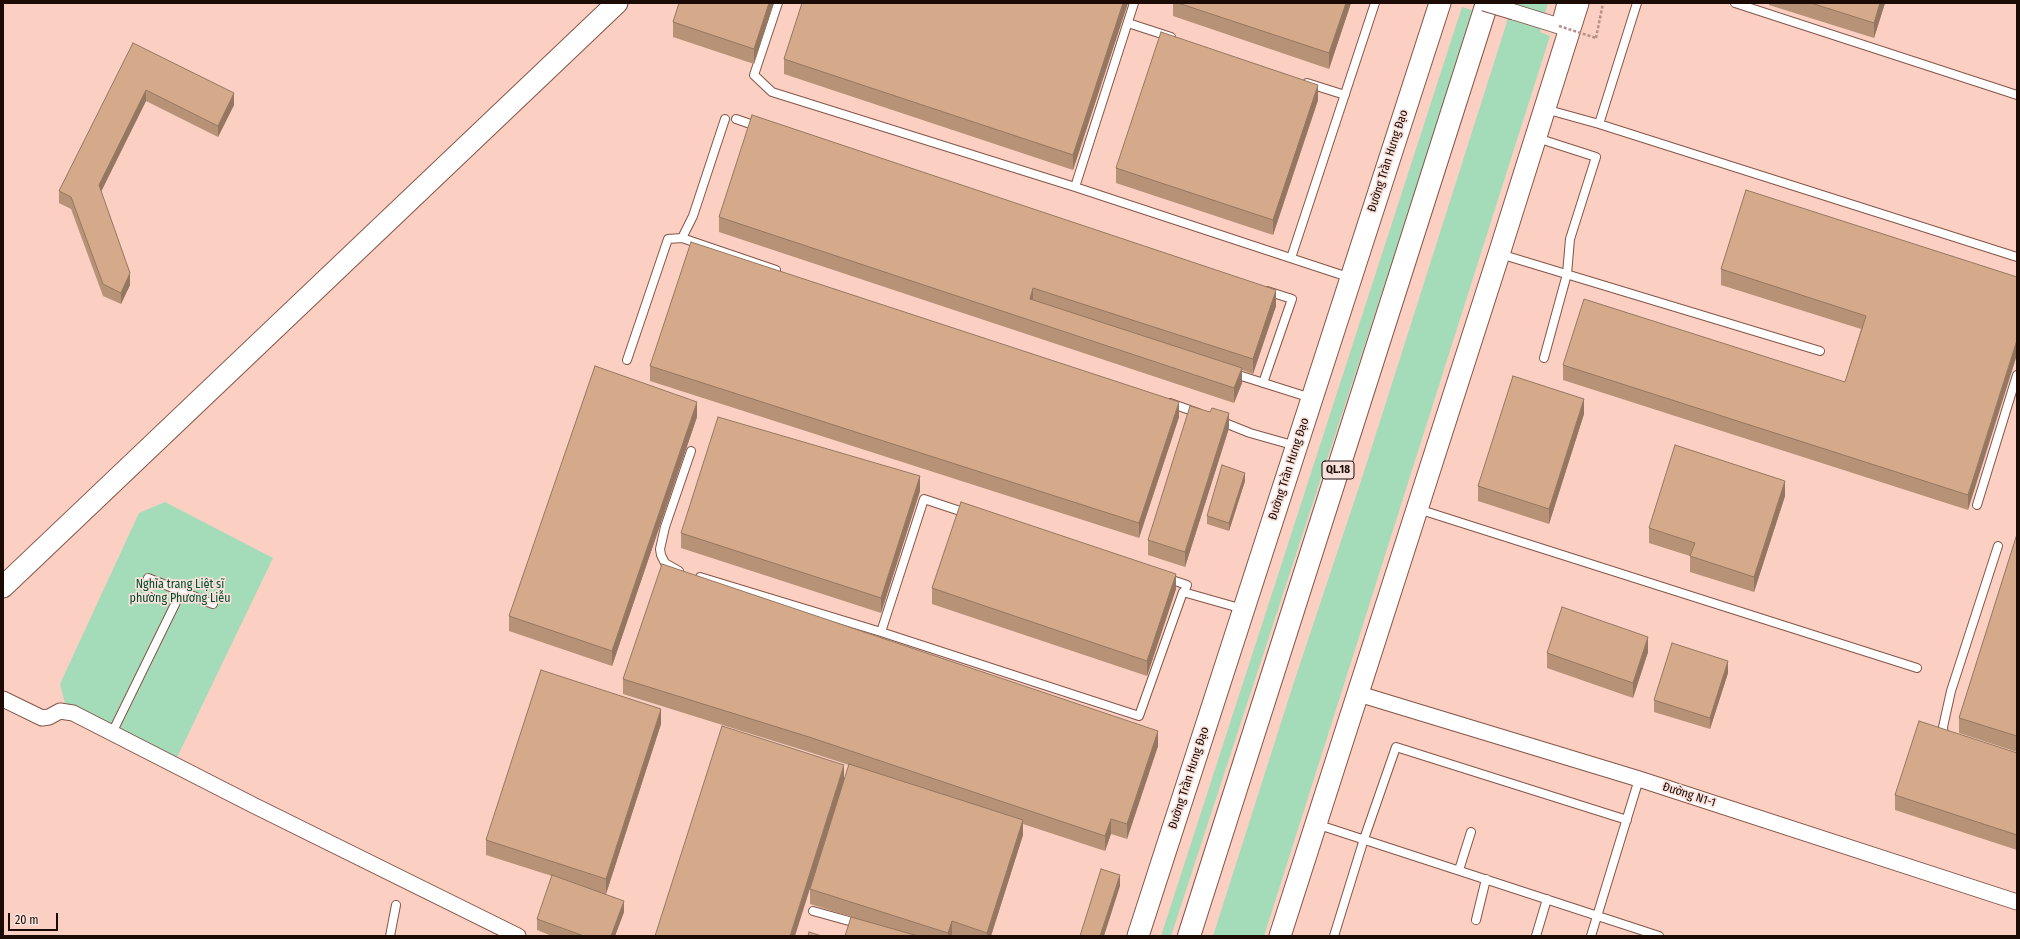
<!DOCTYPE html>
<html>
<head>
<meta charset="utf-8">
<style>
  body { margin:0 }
  #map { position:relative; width:2020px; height:939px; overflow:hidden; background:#fbcfc2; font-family:"Fira Sans Condensed",sans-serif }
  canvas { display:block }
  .frame { position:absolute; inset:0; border:4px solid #1c0a05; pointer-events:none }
  .scale { position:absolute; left:8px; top:913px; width:50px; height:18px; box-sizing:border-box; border:2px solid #1c0a05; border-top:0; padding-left:5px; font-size:12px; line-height:14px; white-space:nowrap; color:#1c0a05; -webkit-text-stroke:3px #f9e2db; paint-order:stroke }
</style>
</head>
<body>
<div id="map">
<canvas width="2020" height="939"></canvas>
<div class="frame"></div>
<div class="scale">20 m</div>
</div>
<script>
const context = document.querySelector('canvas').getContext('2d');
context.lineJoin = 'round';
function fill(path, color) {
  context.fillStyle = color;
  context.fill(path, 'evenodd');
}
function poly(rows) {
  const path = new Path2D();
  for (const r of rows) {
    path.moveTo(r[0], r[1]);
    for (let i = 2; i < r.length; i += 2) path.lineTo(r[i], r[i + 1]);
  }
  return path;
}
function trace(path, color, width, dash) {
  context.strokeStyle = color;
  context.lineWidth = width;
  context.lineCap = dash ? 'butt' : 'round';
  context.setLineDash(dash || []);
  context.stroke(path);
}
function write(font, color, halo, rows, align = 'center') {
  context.font = font + ' "Fira Sans Condensed",sans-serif';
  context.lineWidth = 3.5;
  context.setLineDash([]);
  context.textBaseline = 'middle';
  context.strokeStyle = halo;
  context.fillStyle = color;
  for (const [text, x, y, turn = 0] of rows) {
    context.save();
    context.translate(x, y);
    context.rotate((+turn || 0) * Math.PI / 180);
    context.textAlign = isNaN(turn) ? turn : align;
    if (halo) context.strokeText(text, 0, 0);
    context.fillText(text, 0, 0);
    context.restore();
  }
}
fill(poly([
  [1513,3,1548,3,1540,32,1550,36,1264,936,1213,936,1295,679,1361,481],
  [1462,7,1474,11,1171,936,1161,936],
  [165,502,273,558,171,770,69,719,60,684,139,513]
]), '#a4dcba');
const lane = poly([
  [778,3,754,75,772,92,1075,187,1351,278],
  [1735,3,2017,95],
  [1128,23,1171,37],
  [1307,83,1345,95],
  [1545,109,1599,124,2017,257],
  [736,119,759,127],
  [1599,124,1637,3],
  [1537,138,1596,157,1570,239,1567,274,1544,358],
  [1075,187,1134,3],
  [682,238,776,270],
  [1500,254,1820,351],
  [1291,258,1375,3],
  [627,360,668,239,682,238,693,216,725,119],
  [1232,373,1311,398],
  [1263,383,1292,299,1267,291],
  [1170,403,1198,413],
  [1220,421,1250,433,1296,446],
  [1977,505,2017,375],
  [1418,509,1917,668],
  [679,571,665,563,661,555,660,549,665,527,691,451],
  [700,577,881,632,1139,716,1183,592,1243,609],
  [148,578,213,604],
  [1166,578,1187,585,1184,592],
  [881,632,924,499,969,514],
  [112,733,181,592],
  [1947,739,1944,736,1943,727,1951,691,1998,546],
  [1316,824,1659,936],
  [1459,870,1471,832],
  [813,911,860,924],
  [1476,920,1486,879],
  [390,936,396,905],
  [1334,936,1364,839,1396,747,1627,820],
  [1536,936,1547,899],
  [1591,936,1639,779]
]);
const street = poly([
  [1514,12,1559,26,1565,3],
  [1359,694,1639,779,2017,902],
  [3,699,42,718,49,717,60,711,73,713,253,805,518,936]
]);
const secondary = poly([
  [3,587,617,3],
  [1138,936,1440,3],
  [1280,936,1499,254,1578,3]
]);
const highway = poly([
  [1189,936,1487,3]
]);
trace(lane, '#845547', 10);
trace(street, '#845547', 17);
trace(secondary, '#845547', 23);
trace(highway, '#845547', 24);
trace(poly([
  [1596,38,1603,3]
]), '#b59186', 2.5, [3, 2]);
trace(lane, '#fff', 8);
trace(street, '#fff', 15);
trace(secondary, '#fff', 21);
trace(highway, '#fff', 22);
const streetBridge = poly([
  [1484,3,1514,12]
]);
trace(streetBridge, '#845547', 17, []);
trace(poly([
  [1559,26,1596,38]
]), '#b59186', 2.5, [3, 2]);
trace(streetBridge, '#fff', 15);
fill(poly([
  [679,3,774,3,754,64,673,37,673,22],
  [802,3,1128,3,1073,170,784,74,784,59],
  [1173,3,1351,3,1329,69,1173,16],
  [1769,3,1885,3,1874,38,1769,5],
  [133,43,234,105,218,137,146,101,101,191,130,285,121,304,103,296,71,209,59,203,59,191],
  [1318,100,1273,235,1116,183,1116,168],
  [719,217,1276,306,1253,374,1242,370,1242,383,1234,403,719,232],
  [1721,269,2017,277,1968,510,1563,380,1563,365,1845,382,1861,329,1721,285],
  [650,366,1179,417,1139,538,650,381],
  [1584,414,1549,524,1478,501,1478,486],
  [697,417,612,666,509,631,509,616],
  [1229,428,1185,567,1148,555,1148,540],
  [1245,481,1229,531,1207,524,1207,516],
  [920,491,881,613,681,548,681,533],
  [1785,496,1754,592,1690,572,1690,556,1649,543,1649,528],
  [2017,534,2017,752,1959,733,1959,718],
  [932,588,1176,589,1147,676,932,604],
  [1648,652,1633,698,1547,668,1547,653],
  [1728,673,1710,729,1654,712,1654,700],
  [623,679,1158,746,1127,839,1111,834,1105,851,1023,824,1023,835,991,936,845,936,851,917,810,904,810,889,849,765,809,752,623,694],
  [661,724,606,894,624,912,615,936,552,936,537,930,537,919,552,876,486,855,486,840],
  [2017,753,2017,850,1895,810,1895,795]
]), '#b79277');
fill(poly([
  [769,3,774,3,754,64,754,49],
  [1123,3,1128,3,1073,170,1073,155],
  [1346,3,1351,3,1329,69,1329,53],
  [1880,3,1885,3,1874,38,1874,23],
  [1318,85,1318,100,1273,235,1273,220],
  [146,90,146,101,99,196,99,185],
  [234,93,234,105,218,137,218,126],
  [130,273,130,285,121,304,121,293],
  [1033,288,1033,304,1030,299],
  [1276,290,1276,306,1253,374,1253,359],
  [2017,340,2017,355,1968,510,1968,495],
  [1242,368,1242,383,1234,403,1234,388],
  [1584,399,1584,414,1549,524,1549,509],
  [697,402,697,417,612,666,612,651],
  [1179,402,1179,417,1139,538,1139,523],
  [1229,413,1229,428,1185,567,1185,552],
  [1245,473,1245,481,1229,531,1229,523],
  [920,476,920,491,881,613,881,598],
  [1785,481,1785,496,1754,592,1754,577],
  [1176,574,1176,589,1147,676,1147,661],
  [1648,637,1648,652,1633,698,1633,683],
  [1728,661,1728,673,1710,729,1710,718],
  [661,709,661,724,606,894,606,879],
  [1158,731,1158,746,1127,839,1127,824],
  [844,765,844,781,795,936,790,936],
  [1111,819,1111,834,1105,851,1105,836],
  [1023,820,1023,835,991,936,987,936,987,933],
  [1120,875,1120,886,1104,936,1100,936],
  [624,901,624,912,615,936,611,936],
  [952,921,952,936,948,936,948,933]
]), '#957761');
const building = poly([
  [679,3,769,3,754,49,673,22,679,3],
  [802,3,1123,3,1073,155,784,59,802,3],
  [1178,3,1346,3,1329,53,1178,3],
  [1811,3,1880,3,1874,23,1811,3],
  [1161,32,1318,85,1273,220,1116,168,1161,32],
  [133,43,234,93,218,126,146,90,99,185,130,273,121,293,103,284,71,197,59,191,133,43],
  [752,115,1276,290,1253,359,1033,288,1030,299,1242,368,1234,388,719,217,752,115],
  [1746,190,2017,277,2017,340,1968,495,1563,365,1584,299,1845,382,1866,316,1721,269,1746,190],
  [691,242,1179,402,1139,523,650,366,691,242],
  [595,366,697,402,612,651,509,616,595,366],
  [1513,376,1584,399,1549,509,1478,486,1513,376],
  [1190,406,1210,412,1212,408,1229,413,1185,552,1148,540,1190,406],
  [718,417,920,476,881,598,681,533,718,417],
  [1675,445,1785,481,1754,577,1690,556,1695,543,1649,528,1675,445],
  [1222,465,1245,473,1229,523,1207,516,1222,465],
  [961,502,1176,574,1147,661,932,588,961,502],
  [2017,534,2017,736,1959,718,2017,534],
  [662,564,1158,731,1127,824,1111,819,1105,836,809,737,623,679,662,564],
  [1562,607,1648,637,1633,683,1547,653,1562,607],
  [1672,643,1728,661,1710,718,1654,700,1672,643],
  [541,670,661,709,606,879,486,840,541,670],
  [1919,721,2017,753,2017,835,1895,795,1919,721],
  [722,726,844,765,790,936,655,936,722,726],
  [849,764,1023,820,987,933,952,921,948,933,810,889,849,764],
  [1101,869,1120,875,1100,936,1080,936,1101,869],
  [552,875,624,901,611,936,584,936,537,919,552,875],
  [851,917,918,936,845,936,851,917],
  [809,932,822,936,808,936,809,932]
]);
fill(building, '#d5aa8a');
trace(building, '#957761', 1);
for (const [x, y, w] of [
  [1338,470,32]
]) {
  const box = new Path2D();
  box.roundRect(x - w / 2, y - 9, w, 18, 3);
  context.fillStyle = '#f9e2db';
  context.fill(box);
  trace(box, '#1c0a05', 1);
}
write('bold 11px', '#1c0a05', null, [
  ["QL.18",1338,470]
]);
write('12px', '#1c0a05', '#f9e2db', [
  ["Đường Trần Hưng Đạo",1388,161,-72],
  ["Đường Trần Hưng Đạo",1289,469,-72],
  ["Đường Trần Hưng Đạo",1189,778,-72],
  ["Đường N1-1",1689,795,18]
]);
write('12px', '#014a2b', '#f9e2db', [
  ["Nghĩa trang Liệt sĩ",180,585],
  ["phường Phương Liễu",180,599]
]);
</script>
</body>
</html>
